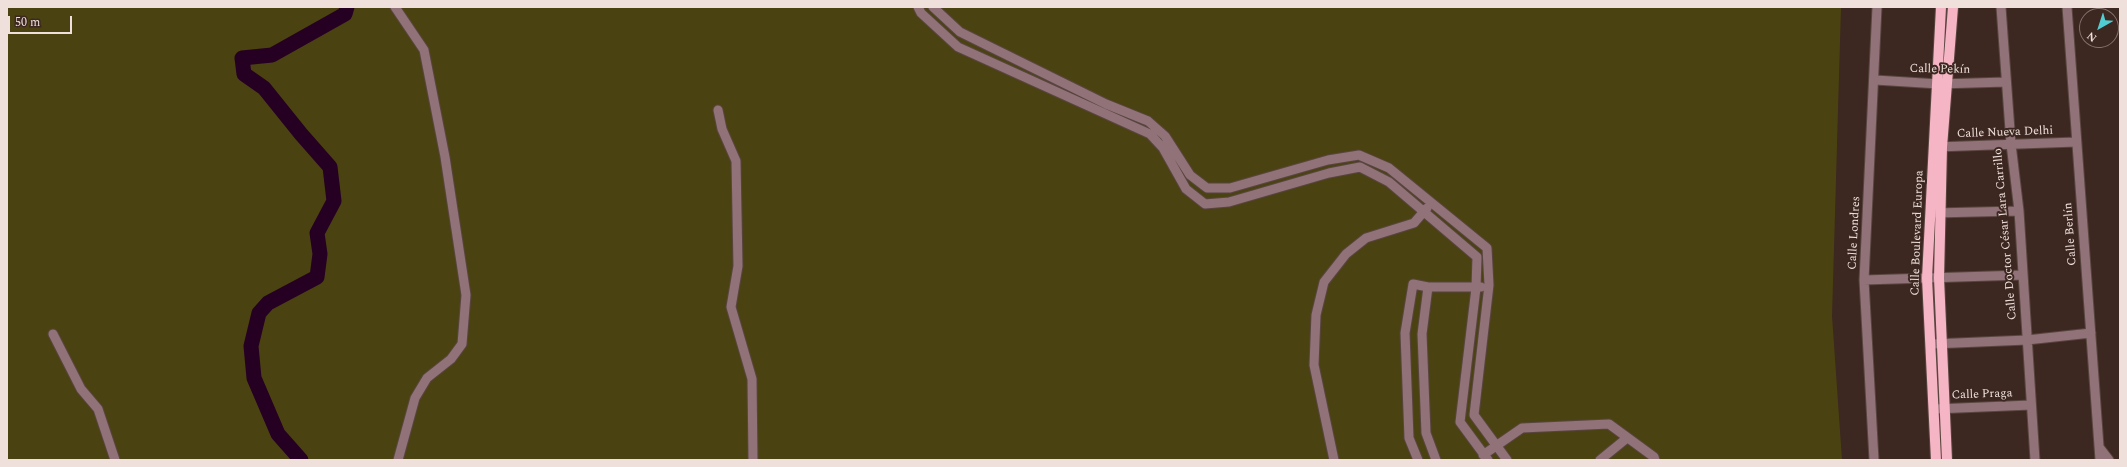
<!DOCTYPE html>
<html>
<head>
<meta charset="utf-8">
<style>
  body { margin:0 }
  #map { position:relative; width:2127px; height:467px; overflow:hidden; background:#3c2721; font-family:Spectral,serif }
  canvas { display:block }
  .frame { position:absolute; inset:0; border:8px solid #efe0dc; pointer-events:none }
  .north { position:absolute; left:2079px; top:8px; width:40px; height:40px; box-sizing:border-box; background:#3c2721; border:1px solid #84716c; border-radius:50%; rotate:219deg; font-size:11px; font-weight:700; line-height:16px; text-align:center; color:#efe0dc }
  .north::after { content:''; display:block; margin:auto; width:14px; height:18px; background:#51ccd2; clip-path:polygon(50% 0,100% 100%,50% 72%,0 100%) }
  .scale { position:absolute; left:8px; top:16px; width:64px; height:18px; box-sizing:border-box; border:2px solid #efe0dc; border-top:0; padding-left:5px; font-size:12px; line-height:14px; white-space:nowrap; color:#efe0dc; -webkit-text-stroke:3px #3c2721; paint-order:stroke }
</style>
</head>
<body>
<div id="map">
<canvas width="2127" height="467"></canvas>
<div class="frame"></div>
<div class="north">N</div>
<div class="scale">50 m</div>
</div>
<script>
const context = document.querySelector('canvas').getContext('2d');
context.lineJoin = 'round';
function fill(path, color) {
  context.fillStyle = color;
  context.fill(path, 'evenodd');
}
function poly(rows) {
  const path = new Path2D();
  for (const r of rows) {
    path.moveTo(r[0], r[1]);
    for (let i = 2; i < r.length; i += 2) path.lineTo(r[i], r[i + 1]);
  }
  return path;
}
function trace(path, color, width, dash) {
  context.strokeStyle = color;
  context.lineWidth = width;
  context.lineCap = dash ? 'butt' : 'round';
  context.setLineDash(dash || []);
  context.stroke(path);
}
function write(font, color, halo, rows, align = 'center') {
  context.font = font + ' Spectral,serif';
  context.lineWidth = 4;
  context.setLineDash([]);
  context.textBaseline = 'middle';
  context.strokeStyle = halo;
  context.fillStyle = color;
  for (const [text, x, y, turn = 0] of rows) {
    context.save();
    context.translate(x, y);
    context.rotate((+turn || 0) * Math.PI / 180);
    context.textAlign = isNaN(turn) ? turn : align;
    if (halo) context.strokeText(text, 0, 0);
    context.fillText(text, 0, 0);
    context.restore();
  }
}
fill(poly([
  [7,7,1841,7,1832,316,1842,460,7,460],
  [1932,288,1934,288,1937,341,1935,342],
  [1935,354,1938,354,1940,407,1938,407]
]), '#4a4311');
trace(poly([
  [301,460,278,434,254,378,251,346,259,313,268,303,317,277,320,254,317,233,334,201,330,167,301,134,264,88,244,74,242,58,272,55,345,14,347,7]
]), '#260023', 15);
const minor = poly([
  [395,7,424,50,445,157,466,295,462,344,451,359,427,378,415,398,398,460],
  [918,7,921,13,958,47,1150,134,1163,148,1186,189,1205,204,1229,202,1329,173,1360,167,1389,182,1477,257,1476,288,1460,422,1488,460],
  [933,7,960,32,1106,104,1148,121,1165,136,1190,175,1207,188,1230,188,1328,160,1359,155,1389,168,1487,248,1489,285,1474,415,1507,460],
  [2001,7,2011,144,2019,211,2035,460],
  [2067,7,2100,460],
  [1875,80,1939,84,2006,82],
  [718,110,722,129,736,161,738,266,731,307,752,379,753,460],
  [1936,147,2076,142],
  [1934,213,2019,211],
  [1864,280,2022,275],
  [1428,287,1422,334,1426,433,1436,460],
  [53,334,81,389,98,409,115,460],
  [1932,344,2027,340,2091,333],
  [1935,409,2031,405],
  [2099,447,2109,460],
  [1483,455,1522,428,1609,424,1654,457,1655,460],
  [1334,460,1314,365,1316,315,1324,282,1346,254,1366,238,1414,223,1427,208],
  [1418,460,1409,438,1405,333,1413,284,1428,287,1481,287],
  [1600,460,1627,438],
  [1874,460,1864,280,1877,7]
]);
const major = poly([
  [1936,460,1927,278,1941,7],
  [1947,460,1939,278,1942,147,1953,7]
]);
trace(minor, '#59453f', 11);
trace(major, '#59453f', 12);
trace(minor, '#907278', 9);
trace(major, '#f5b5c4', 10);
write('12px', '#efe0dc', '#3c2721', [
  ["Calle Pekín",1940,70,1],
  ["Calle Nueva Delhi",2005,133,-2],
  ["Calle Londres",1855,233,-87],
  ["Calle Boulevard Europa",1918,233,-88],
  ["Calle Doctor César Lara Carrillo",2006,234,-95],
  ["Calle Berlín",2071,234,-94],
  ["Calle Praga",1982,395,-2]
]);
</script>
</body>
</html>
